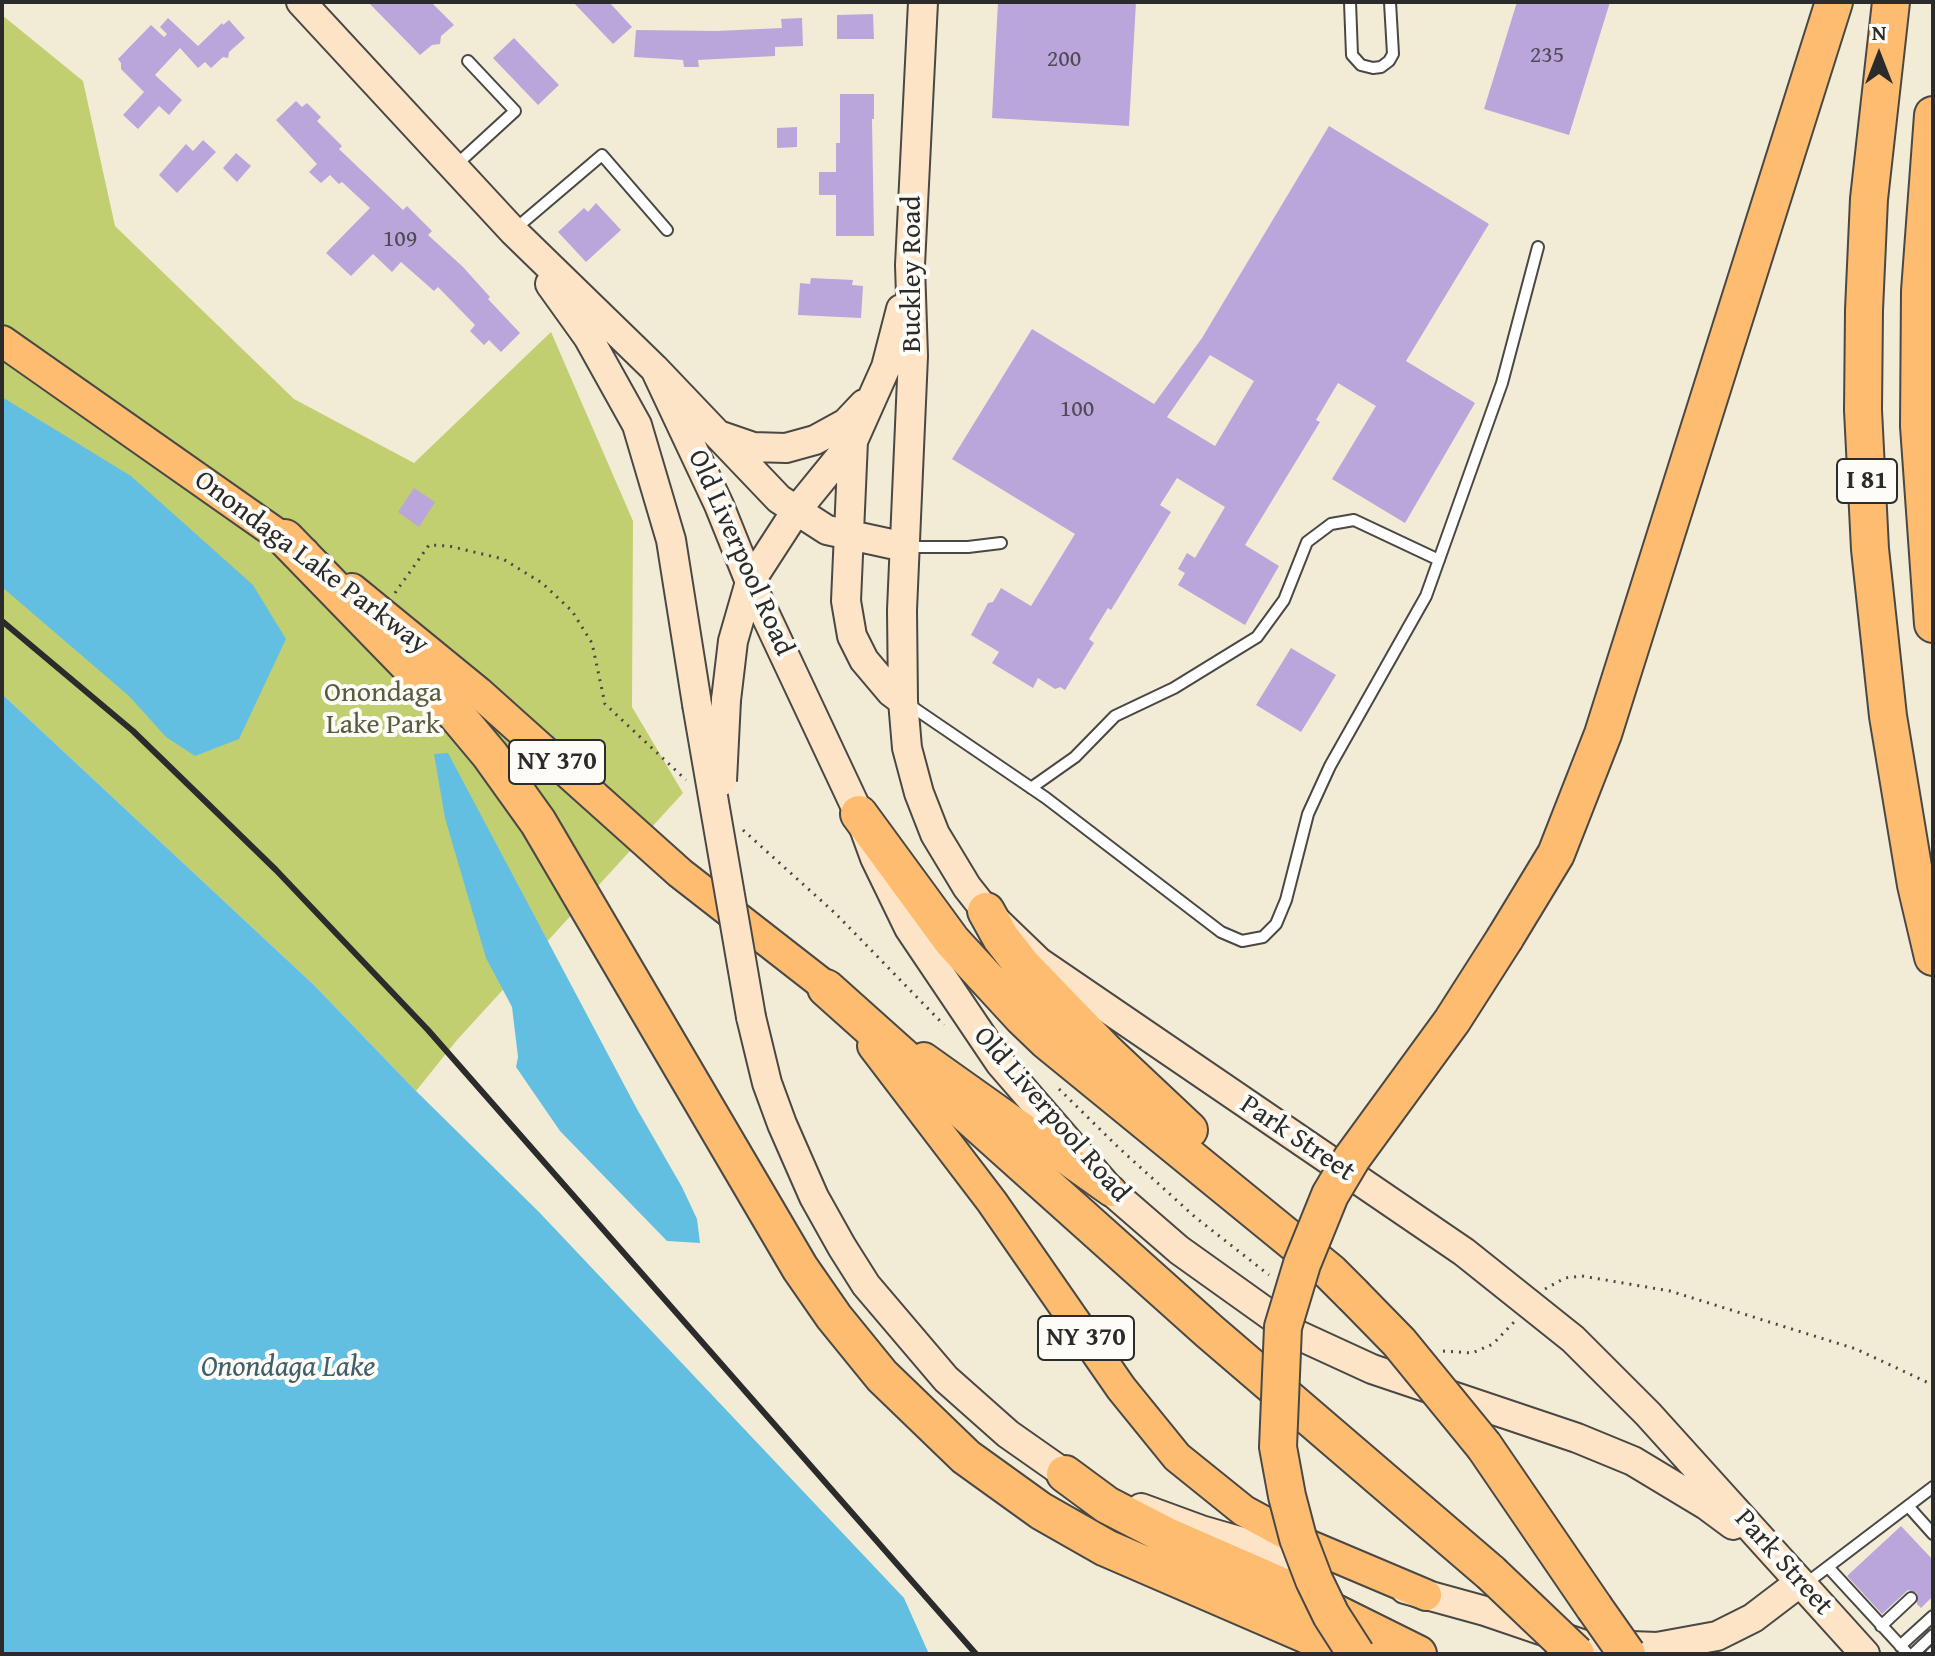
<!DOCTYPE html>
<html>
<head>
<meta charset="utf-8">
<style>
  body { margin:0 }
  #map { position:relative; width:1935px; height:1656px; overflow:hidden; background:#f2ecd7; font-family:"Gentium Book Plus",serif }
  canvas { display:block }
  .frame { position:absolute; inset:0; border:4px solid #2b2b2b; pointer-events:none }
  .north { position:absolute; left:1839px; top:16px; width:80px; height:80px; -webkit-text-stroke:6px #fdfcf7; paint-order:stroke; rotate:0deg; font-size:22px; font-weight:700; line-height:32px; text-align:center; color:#2b2b2b }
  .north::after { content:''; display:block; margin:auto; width:28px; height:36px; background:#2b2b2b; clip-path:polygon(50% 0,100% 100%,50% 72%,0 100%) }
</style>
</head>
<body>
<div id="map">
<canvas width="1935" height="1656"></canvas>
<div class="frame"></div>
<div class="north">N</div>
</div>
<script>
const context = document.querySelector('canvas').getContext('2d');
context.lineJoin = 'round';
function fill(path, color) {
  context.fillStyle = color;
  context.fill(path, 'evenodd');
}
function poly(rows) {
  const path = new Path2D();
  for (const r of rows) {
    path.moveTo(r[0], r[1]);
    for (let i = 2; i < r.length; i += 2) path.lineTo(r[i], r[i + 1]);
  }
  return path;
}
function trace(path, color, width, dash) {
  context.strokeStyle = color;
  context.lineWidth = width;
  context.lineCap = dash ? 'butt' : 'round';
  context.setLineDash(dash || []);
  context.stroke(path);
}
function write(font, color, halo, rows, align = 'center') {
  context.font = font + ' "Gentium Book Plus",serif';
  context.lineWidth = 8;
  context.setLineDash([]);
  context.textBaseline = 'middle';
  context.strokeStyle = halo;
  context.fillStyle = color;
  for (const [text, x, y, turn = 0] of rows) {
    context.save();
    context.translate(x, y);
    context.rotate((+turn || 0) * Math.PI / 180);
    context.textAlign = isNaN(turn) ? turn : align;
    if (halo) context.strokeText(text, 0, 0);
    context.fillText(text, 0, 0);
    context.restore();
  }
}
fill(poly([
  [2,15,83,81,115,226,294,399,414,463,551,332,633,521,632,707,683,793,457,1040,416,1091,314,985,2,694]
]), '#c1cf71');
fill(poly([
  [2,397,131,476,253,585,286,639,239,739,195,756,166,737,129,696,2,587],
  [2,694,314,985,416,1091,539,1212,904,1598,929,1654,2,1654],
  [448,753,637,1109,682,1187,697,1219,700,1243,667,1241,560,1131,516,1067,518,1057,512,1007,486,958,445,818,434,754]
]), '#63bfe1');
fill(poly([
  [368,2,431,2,454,25,441,36,440,44,432,45,420,55],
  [573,2,609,2,632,27,613,44],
  [998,2,1136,2,1129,126,992,118],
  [1517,2,1610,2,1569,135,1484,109],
  [873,14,874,39,837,39,837,15],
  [168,18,198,46,222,23,223,25,229,20,245,38,229,52,228,58,223,57,211,68,205,62,198,68,180,48,155,75,182,100,169,115,159,106,138,129,123,115,144,92,121,69,121,63,118,59,151,25,164,37,167,34,160,27],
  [802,18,803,46,775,47,775,56,698,60,699,67,684,67,683,60,634,57,636,30,716,31,782,28,781,19],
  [514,38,559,85,538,105,493,58],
  [840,94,874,94,874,119,872,119,874,236,836,236,836,195,819,195,819,172,836,172,836,143,840,143],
  [296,101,302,107,307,103,321,117,317,121,342,146,339,149,403,210,407,206,432,231,428,235,463,267,490,297,488,299,520,333,501,352,489,340,484,345,470,331,475,325,438,287,434,291,401,262,392,272,373,254,351,276,326,253,370,208,342,182,339,184,330,175,321,183,309,172,317,164,276,120],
  [1329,126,1489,224,1406,361,1475,403,1405,523,1332,479,1376,406,1338,383,1316,420,1320,422,1245,545,1279,566,1245,625,1178,585,1185,573,1178,569,1187,553,1195,558,1225,507,1177,478,1160,505,1171,512,1111,610,1108,608,1089,639,1094,643,1065,690,1060,687,1055,689,1038,678,1033,688,992,663,999,652,971,635,988,603,993,602,1001,588,1031,606,1075,534,952,459,1032,329,1154,404,1202,338],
  [1210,355,1254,381,1215,446,1167,417],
  [797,127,797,147,777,148,777,128],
  [203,140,216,152,177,193,159,175,186,144,193,151],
  [236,153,251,166,237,182,223,168],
  [596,203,621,230,586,262,558,232,584,208,588,212],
  [811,278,853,280,852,285,863,286,861,318,798,315,800,283,810,284],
  [414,488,435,502,419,527,398,512],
  [1291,648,1336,675,1301,732,1256,705],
  [1901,1526,1933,1560,1933,1596,1921,1608,1917,1604,1917,1593,1908,1590,1882,1614,1847,1576]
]), '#baa6da');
const lane = poly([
  [1350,2,1352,55,1361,65,1373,68,1381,67,1389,61,1393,54,1390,2],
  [455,166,515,111,468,61],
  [515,229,602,155,667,230],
  [907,547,968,547,1001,543],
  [908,704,1046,798,1221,932,1242,941,1263,937,1276,924,1286,900,1308,814,1330,766,1426,596,1502,383,1538,247],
  [1031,788,1075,757,1115,716,1174,688,1257,637,1284,600,1307,542,1331,524,1354,520,1439,560],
  [1908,1506,1933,1534],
  [1828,1567,1908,1654],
  [1804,1585,1933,1487],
  [1881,1626,1911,1598],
  [1900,1646,1933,1616],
  [1913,1654,1933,1635],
  [1931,1654,1933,1652]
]);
const secondary = poly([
  [301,2,513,231,655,369,779,499,827,530,905,547],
  [923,2,910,265,913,356,902,610,903,701,907,748,919,793,935,834,967,887,986,911,1039,962,1464,1252,1573,1339,1648,1414,1865,1654],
  [550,284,588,337,637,425,671,540,697,704],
  [655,369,719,505,750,582,859,814,875,858,909,928,1000,1063,1111,1191,1179,1250,1298,1335,1372,1369,1577,1438,1633,1461,1706,1505,1733,1525],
  [721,436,753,447,786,448,815,440,846,423,864,404],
  [853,441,846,601,852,636,864,660,891,692,903,701],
  [726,700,733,641,750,582,796,511,853,441,886,367,901,309],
  [751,1017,767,1083,782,1124,814,1197,842,1247,866,1285,946,1379,1008,1434,1065,1474,1081,1482],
  [1141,1508,1201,1530,1319,1564],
  [1405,1589,1485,1611,1611,1654],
  [1605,1645,1657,1647,1717,1636,1753,1618,1799,1583]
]);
const primary = poly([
  [2,341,304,553],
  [352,589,478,692,680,873,843,1000],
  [873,1046,992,1202,1121,1388,1177,1457,1244,1511,1303,1543,1426,1595],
  [924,1058,1111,1191]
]);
const highway = poly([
  [1891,2,1869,199,1864,310,1863,410,1870,549,1888,716,1916,885,1933,957],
  [1933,115,1920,291,1919,426,1933,624],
  [285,538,454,712,490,755,538,822,800,1268,834,1317,882,1376,966,1457,1041,1511,1106,1548,1351,1654],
  [859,814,952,941,1022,1017,1047,1041,1330,1272,1353,1295],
  [986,911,1001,938,1022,965,1104,1050,1189,1130],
  [1505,938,1556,854,1603,734,1834,2],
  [826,988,1209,1331,1491,1573],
  [1484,1446,1594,1607],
  [1065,1474,1107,1505,1167,1536,1277,1584,1418,1654]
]);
trace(lane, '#494845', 14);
trace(secondary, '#494845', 32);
trace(primary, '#494845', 34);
trace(highway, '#494845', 40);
trace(poly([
  [395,593,429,545,449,546,503,559,542,583,572,611,592,643,605,704,686,780],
  [743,830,836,914,944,1025],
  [1059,1089,1119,1148,1195,1217,1269,1275],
  [1545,1289,1565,1278,1582,1276,1670,1291,1856,1349,1933,1385],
  [1443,1351,1472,1353,1493,1344,1515,1321]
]), '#494845', 3, [2, 6]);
trace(lane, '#fff', 10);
trace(secondary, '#fee4c6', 28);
trace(primary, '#fdbc70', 30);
trace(highway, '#fdbc70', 36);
trace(poly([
  [2,621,133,731,276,870,428,1030,976,1654]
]), '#2b2b2b', 6);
const secondaryBridge = poly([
  [697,704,751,1017],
  [722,781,726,700]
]);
const highwayBridge = poly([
  [1353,1295,1399,1342,1484,1446],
  [1491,1573,1576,1654],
  [1594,1607,1627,1654],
  [1356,1654,1331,1615,1314,1580,1298,1538,1287,1496,1278,1447,1283,1327,1302,1264,1330,1195,1352,1158,1452,1021,1505,938]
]);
trace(secondaryBridge, '#494845', 32, []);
trace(highwayBridge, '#494845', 40, []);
trace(secondaryBridge, '#fee4c6', 28);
trace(highwayBridge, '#fdbc70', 36);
write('24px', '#4f4a57', null, [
  ["235",1547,56],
  ["200",1064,60],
  ["109",400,240],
  ["100",1077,410]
]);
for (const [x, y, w] of [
  [1867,481,60],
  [557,762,96],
  [1086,1338,96]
]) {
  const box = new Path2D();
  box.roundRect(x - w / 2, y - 22, w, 44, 6);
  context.fillStyle = '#fdfcf7';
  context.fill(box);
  trace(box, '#2b2b2b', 2);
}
write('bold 26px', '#2b2b2b', null, [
  ["I 81",1867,481],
  ["NY 370",557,762],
  ["NY 370",1086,1338]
]);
write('28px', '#2b2b2b', '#fdfcf7', [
  ["Buckley Road",913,274,-90],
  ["Old Liverpool Road",740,553,66],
  ["Onondaga Lake Parkway",311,563,37],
  ["Old Liverpool Road",1051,1115,49],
  ["Park Street",1297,1139,34],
  ["Park Street",1783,1563,48]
]);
write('28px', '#585c40', '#fdfcf7', [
  ["Onondaga",383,694],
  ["Lake Park",383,726]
]);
write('italic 30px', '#3f5f6b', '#fdfcf7', [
  ["Onondaga Lake",288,1368]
]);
</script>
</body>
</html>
